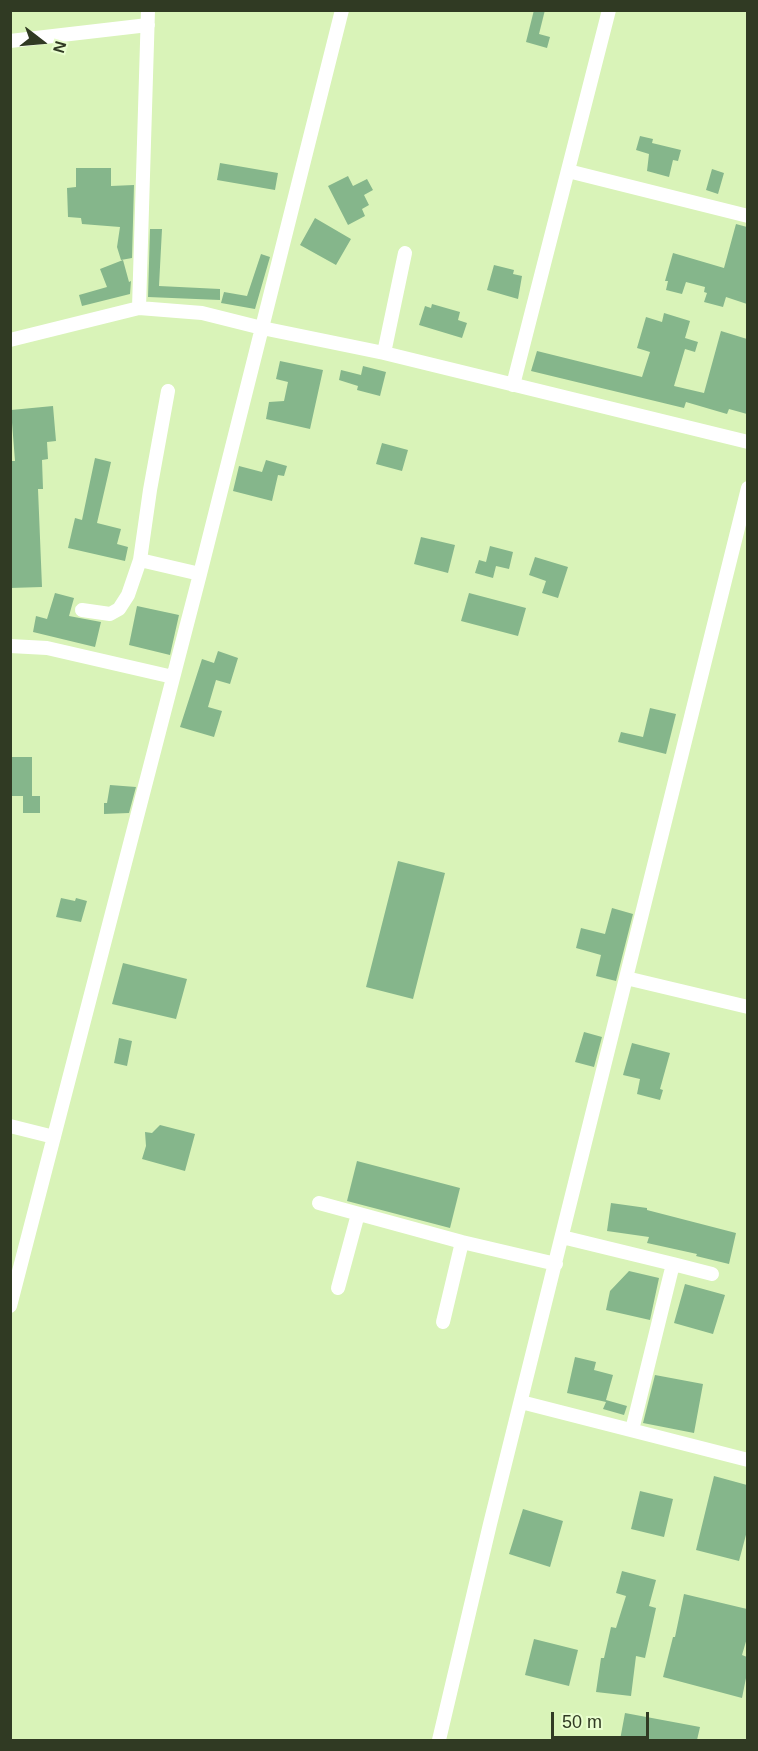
<!DOCTYPE html>
<html>
<head>
<meta charset="utf-8">
<style>
  body { margin:0 }
  #map { position:relative; width:758px; height:1751px; overflow:hidden; background:#d9f3b8; font-family:Helvetica,sans-serif }
  canvas { display:block }
  .frame { position:absolute; inset:0; border:12px solid #303a23; pointer-events:none }
  .north { position:absolute; left:12px; top:12px; width:60px; height:60px; -webkit-text-stroke:4px #e9fecf; paint-order:stroke; rotate:106deg; font-size:16px; font-weight:700; line-height:24px; text-align:center; color:#303a23 }
  .north::after { content:''; display:block; margin:auto; width:21px; height:27px; background:#303a23; clip-path:polygon(50% 0,100% 100%,50% 72%,0 100%) }
  .scale { position:absolute; left:551px; top:1712px; width:98px; height:27px; box-sizing:border-box; border:3px solid #303a23; border-top:0; padding-left:8px; font-size:18px; line-height:21px; white-space:nowrap; color:#303a23; -webkit-text-stroke:4px #e9fecf; paint-order:stroke }
</style>
</head>
<body>
<div id="map">
<canvas width="758" height="1751"></canvas>
<div class="frame"></div>
<div class="north">N</div>
<div class="scale">50 m</div>
</div>
<script>
const context = document.querySelector('canvas').getContext('2d');
context.lineJoin = 'round';
function fill(path, color) {
  context.fillStyle = color;
  context.fill(path, 'evenodd');
}
function poly(rows) {
  const path = new Path2D();
  for (const r of rows) {
    path.moveTo(r[0], r[1]);
    for (let i = 2; i < r.length; i += 2) path.lineTo(r[i], r[i + 1]);
  }
  return path;
}
function trace(path, color, width, dash) {
  context.strokeStyle = color;
  context.lineWidth = width;
  context.lineCap = dash ? 'butt' : 'round';
  context.setLineDash(dash || []);
  context.stroke(path);
}
fill(poly([
  [534,10,545,10,539,34,550,37,547,48,526,42],
  [640,136,653,139,652,143,681,150,678,161,673,160,669,177,647,171,649,154,636,150],
  [220,163,278,173,275,190,217,180],
  [76,168,111,168,111,186,134,185,132,258,121,260,117,247,120,227,82,224,81,218,68,217,67,188,76,187],
  [712,169,724,173,718,194,706,190],
  [348,176,353,186,367,179,373,190,364,195,369,205,362,209,365,216,348,225,328,186],
  [315,218,351,239,336,265,300,245],
  [736,224,747,227,747,304,726,297,723,307,704,302,707,293,704,292,705,287,686,282,682,294,666,290,668,281,665,281,673,253,724,268],
  [150,229,162,229,159,286,220,289,220,300,148,297],
  [261,254,270,257,255,309,221,303,224,292,247,296],
  [123,260,129,282,131,281,130,294,82,306,79,295,107,287,100,269],
  [494,265,514,270,513,274,522,276,518,299,487,290],
  [432,304,460,312,458,320,467,323,462,338,419,325,425,306,431,308],
  [664,313,690,321,685,338,698,342,695,352,685,349,674,386,704,393,721,331,747,339,747,414,729,409,727,414,686,402,684,408,531,371,537,351,642,377,650,352,637,348,646,317,662,322],
  [280,361,323,370,310,429,266,419,269,402,284,401,288,382,276,379],
  [363,366,386,372,380,396,357,390,358,386,339,380,341,370,361,375],
  [53,406,56,441,47,442,48,459,42,460,43,489,38,489,42,587,10,588,10,461,15,461,11,410],
  [382,443,408,450,402,471,376,464],
  [95,458,111,462,97,523,121,529,117,544,128,547,125,561,68,548,75,518,82,520],
  [266,460,287,466,284,476,278,475,272,501,233,491,239,466,262,472],
  [421,537,455,545,448,573,414,564],
  [490,546,513,552,509,569,496,566,493,578,475,573,479,560,486,562],
  [535,557,568,567,558,598,542,593,546,581,529,575],
  [55,593,74,598,69,616,101,622,95,647,33,632,36,616,47,619],
  [469,593,526,608,518,636,461,621],
  [137,606,179,615,170,655,129,645],
  [218,651,238,658,230,684,216,680,208,707,222,711,214,737,180,727,202,659,214,663],
  [650,708,676,714,666,754,618,742,621,732,643,737],
  [10,757,32,757,32,796,40,796,40,813,23,813,23,796,10,796],
  [110,785,136,787,129,813,104,814,104,803,107,803],
  [398,861,445,873,413,999,366,987],
  [61,898,75,901,76,898,87,901,81,922,56,917],
  [612,908,633,914,616,981,596,976,601,955,576,948,581,928,605,934],
  [123,963,187,979,176,1019,112,1004],
  [584,1032,602,1037,594,1067,575,1062],
  [119,1038,132,1041,127,1066,114,1063],
  [632,1043,670,1053,660,1089,663,1090,660,1100,637,1094,640,1079,623,1075],
  [160,1125,195,1134,185,1171,142,1159,146,1146,145,1132,152,1133],
  [357,1161,460,1188,450,1228,347,1201],
  [611,1203,647,1208,647,1210,736,1233,729,1264,696,1256,697,1254,647,1243,649,1237,607,1231],
  [629,1271,659,1278,650,1320,606,1310,610,1291],
  [685,1284,725,1295,713,1334,674,1323],
  [575,1357,596,1362,594,1370,613,1375,606,1400,627,1406,624,1415,603,1409,606,1402,567,1393],
  [655,1375,703,1384,694,1433,643,1423],
  [714,1476,747,1485,747,1531,739,1561,696,1550],
  [640,1491,673,1499,664,1537,631,1529],
  [523,1509,563,1521,550,1567,509,1554],
  [622,1571,656,1580,649,1606,656,1608,645,1658,636,1656,631,1696,596,1692,601,1658,604,1658,611,1627,616,1628,626,1596,616,1593],
  [684,1594,747,1609,747,1638,742,1655,747,1657,747,1673,742,1698,663,1677,673,1637,675,1637],
  [534,1639,578,1650,569,1686,525,1675],
  [625,1713,700,1727,697,1740,620,1740]
]), '#85b68b');
trace(poly([
  [10,41,148,25],
  [568,171,748,216],
  [139,308,148,10],
  [10,340,139,308,202,313,262,328,384,353,748,442],
  [384,353,405,253],
  [513,385,609,10],
  [168,391,150,490,140,560,200,574],
  [82,610,110,614,119,609,128,595,140,560],
  [10,646,47,648,173,677],
  [626,978,748,1007],
  [10,1126,54,1137],
  [319,1203,462,1242,556,1264],
  [562,1237,673,1264,632,1430],
  [673,1264,712,1274],
  [338,1288,358,1214],
  [10,1306,200,574,342,10],
  [443,1322,462,1242],
  [521,1402,748,1460],
  [439,1740,490,1524,748,488]
]), '#fff', 14);
</script>
</body>
</html>
